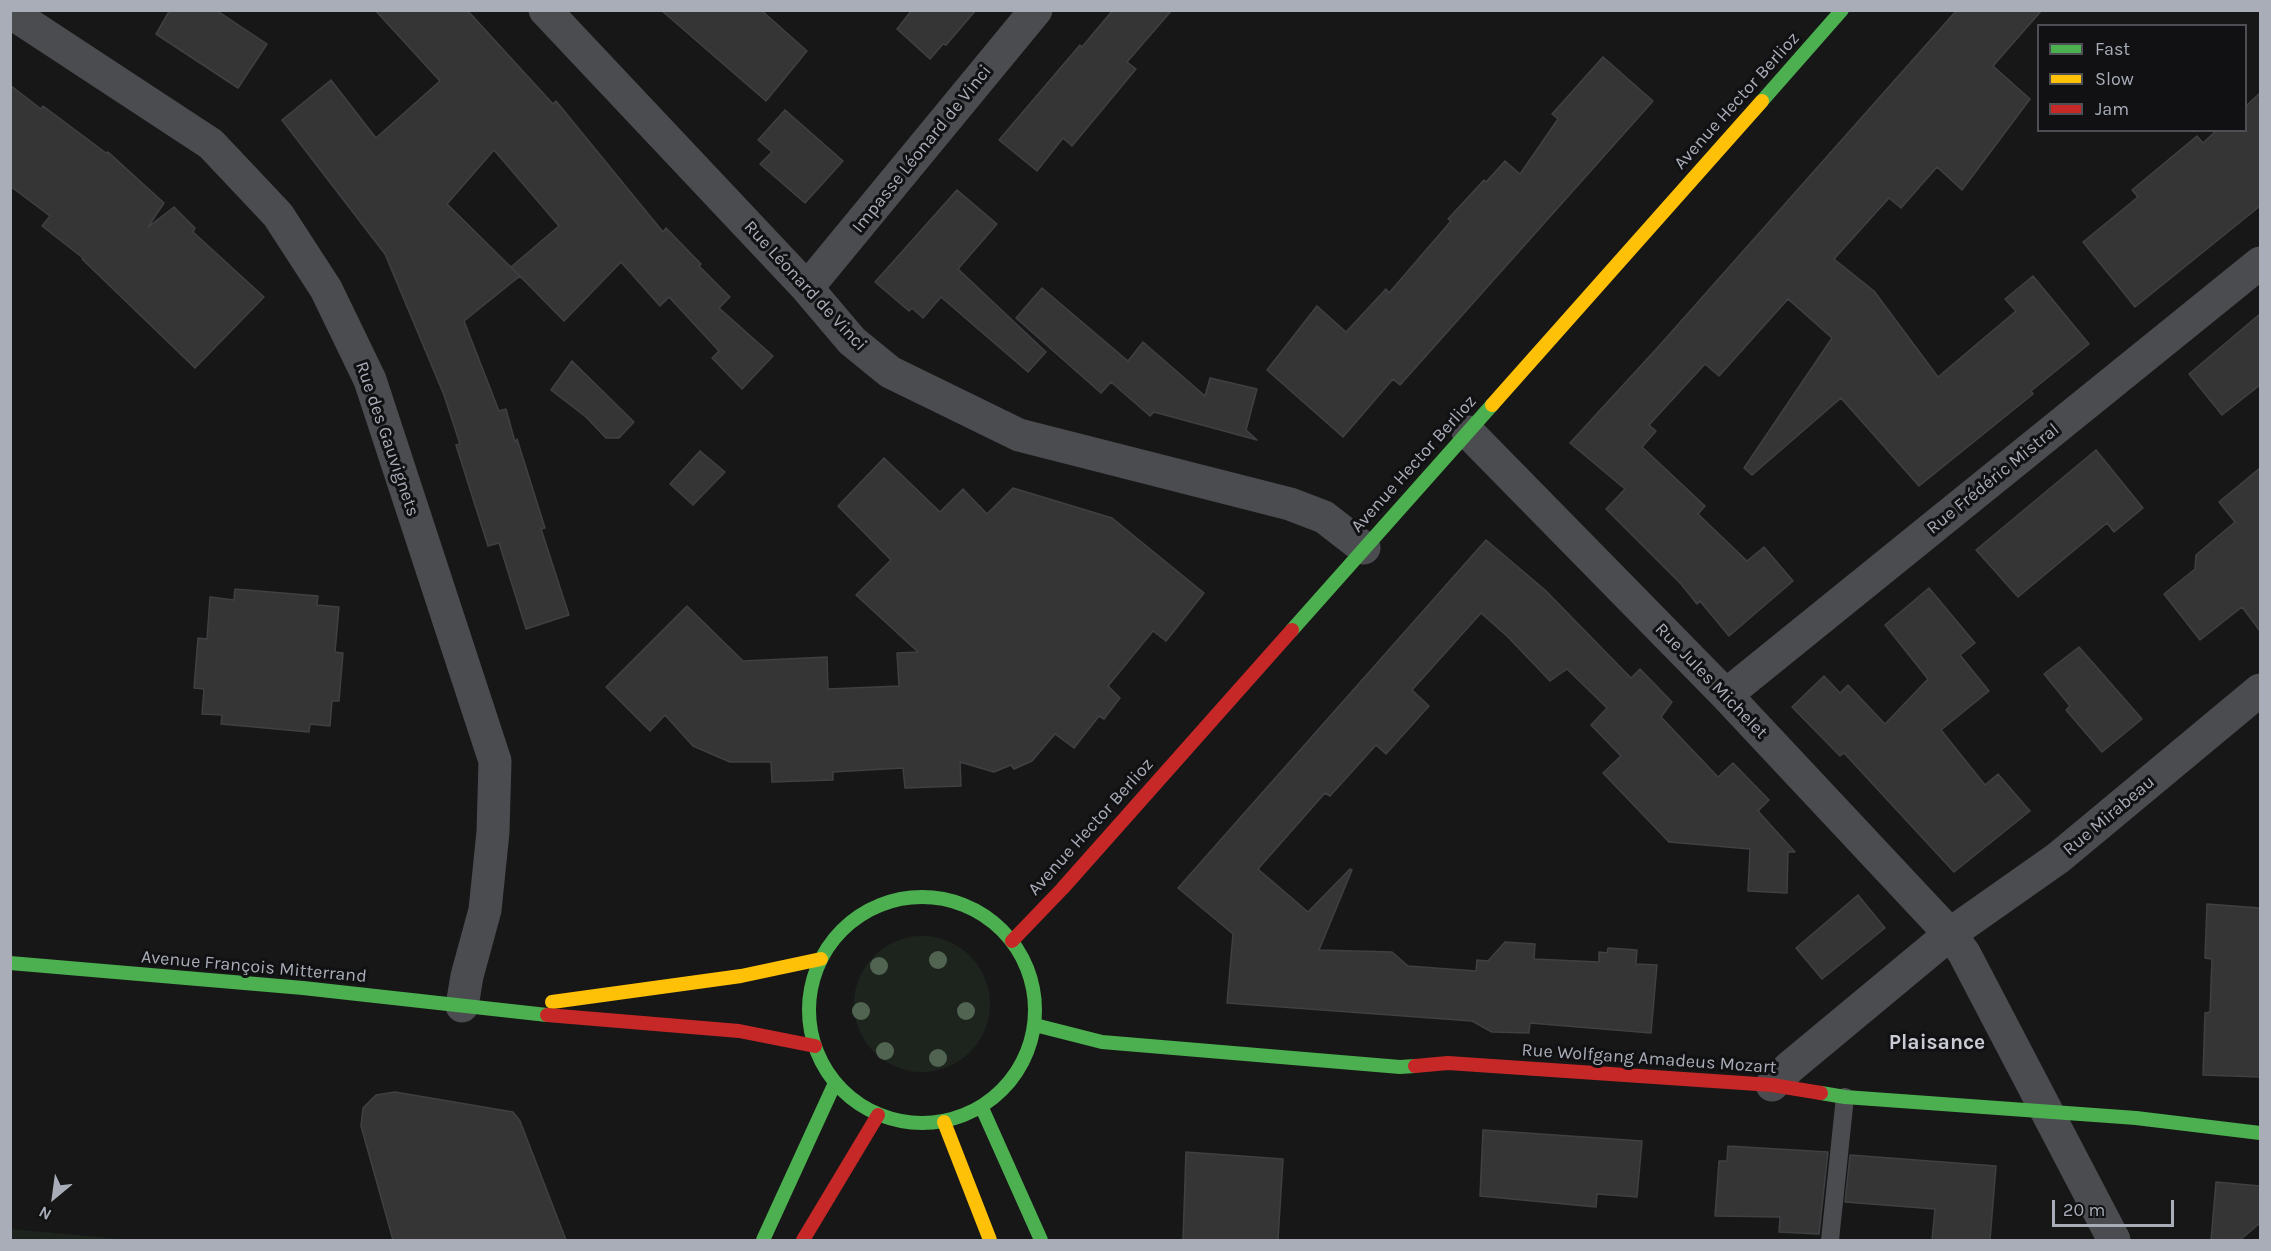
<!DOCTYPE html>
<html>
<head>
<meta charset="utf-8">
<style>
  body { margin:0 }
  #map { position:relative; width:2271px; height:1251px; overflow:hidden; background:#171717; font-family:Karla,sans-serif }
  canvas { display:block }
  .frame { position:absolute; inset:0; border:12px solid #a8adb8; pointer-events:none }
  .legend { position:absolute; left:2037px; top:24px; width:210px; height:108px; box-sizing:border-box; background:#111113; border:2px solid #4d4f55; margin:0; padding:8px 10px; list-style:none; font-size:18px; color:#a8adb8 }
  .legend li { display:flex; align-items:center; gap:12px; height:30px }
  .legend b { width:30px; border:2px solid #4d4f55 }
  .north { position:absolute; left:24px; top:1167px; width:60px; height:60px; -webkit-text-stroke:4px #111113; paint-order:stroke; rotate:209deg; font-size:16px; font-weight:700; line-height:24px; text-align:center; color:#a8adb8 }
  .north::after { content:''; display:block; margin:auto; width:21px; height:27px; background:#a8adb8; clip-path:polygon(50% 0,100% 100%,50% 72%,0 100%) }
  .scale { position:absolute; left:2052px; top:1200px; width:122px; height:27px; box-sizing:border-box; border:3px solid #a8adb8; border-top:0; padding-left:8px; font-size:18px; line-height:21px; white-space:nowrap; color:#a8adb8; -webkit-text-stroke:4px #111113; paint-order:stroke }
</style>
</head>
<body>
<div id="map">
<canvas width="2271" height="1251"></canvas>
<div class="frame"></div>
<ul class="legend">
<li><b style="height:8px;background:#4caf50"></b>Fast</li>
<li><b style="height:8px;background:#ffc107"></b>Slow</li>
<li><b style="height:8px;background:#c62828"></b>Jam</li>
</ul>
<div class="north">N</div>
<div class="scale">20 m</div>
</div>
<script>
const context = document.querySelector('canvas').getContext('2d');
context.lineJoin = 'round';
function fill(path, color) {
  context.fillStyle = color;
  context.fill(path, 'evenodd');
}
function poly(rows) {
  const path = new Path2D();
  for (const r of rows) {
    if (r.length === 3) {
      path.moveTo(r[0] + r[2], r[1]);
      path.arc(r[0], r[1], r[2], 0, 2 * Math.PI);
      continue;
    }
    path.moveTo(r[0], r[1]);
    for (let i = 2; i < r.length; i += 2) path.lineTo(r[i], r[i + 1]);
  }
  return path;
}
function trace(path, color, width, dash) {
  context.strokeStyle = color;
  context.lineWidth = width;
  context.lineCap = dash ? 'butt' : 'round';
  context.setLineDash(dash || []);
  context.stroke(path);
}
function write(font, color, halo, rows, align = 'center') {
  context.font = font + ' Karla,sans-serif';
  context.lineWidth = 6;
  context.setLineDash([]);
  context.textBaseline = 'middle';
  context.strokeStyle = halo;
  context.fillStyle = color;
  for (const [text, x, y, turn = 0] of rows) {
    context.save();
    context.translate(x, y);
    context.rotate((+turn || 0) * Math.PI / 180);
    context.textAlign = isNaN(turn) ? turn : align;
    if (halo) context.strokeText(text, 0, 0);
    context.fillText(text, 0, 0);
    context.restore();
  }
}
fill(poly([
  [922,1004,68],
  [11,1229,131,1240,11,1240]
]), '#1d241e');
const building = poly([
  [170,10,216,10,267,44,238,88,156,34,170,10],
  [375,10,467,10,553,104,556,101,663,232,666,228,701,264,699,266,730,297,719,308,773,356,742,389,712,358,719,351,669,297,660,306,621,262,564,321,511,267,559,226,494,150,447,204,520,276,464,321,499,411,506,409,515,442,517,439,545,528,541,529,569,615,526,629,499,543,488,546,456,445,460,444,444,395,385,254,282,120,331,80,376,138,440,81,375,10],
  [661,10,761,10,807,51,766,101,661,10],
  [912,10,976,10,946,45,943,44,930,59,897,29,912,10],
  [1113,10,1172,10,1127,62,1136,69,1072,146,1063,138,1037,171,999,140,1080,45,1082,47,1113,10],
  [1957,10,2042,10,1993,66,2030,99,1962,190,1937,167,1901,208,1889,198,1834,259,1874,291,1938,377,2016,311,2005,299,2033,276,2089,344,2031,391,2033,394,1919,486,1841,398,1752,475,1744,468,1832,338,1788,299,1719,376,1705,364,1649,425,1656,431,1642,447,1705,506,1698,514,1747,561,1764,547,1793,581,1729,636,1700,601,1697,604,1681,584,1606,509,1625,489,1570,443,1659,346,1957,10],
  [1603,57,1653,101,1400,385,1393,379,1343,437,1267,370,1317,306,1346,332,1386,289,1389,293,1451,221,1448,219,1484,180,1486,182,1505,161,1520,174,1558,119,1552,114,1603,57],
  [10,85,41,109,43,106,106,153,108,152,164,203,148,227,174,207,195,228,193,232,264,297,195,368,82,259,83,258,42,226,50,216,10,186,10,85],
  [2260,93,2260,206,2135,307,2083,242,2138,197,2132,190,2197,136,2203,143,2217,130,2246,130,2246,106,2260,93],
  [785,110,843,161,805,203,760,164,772,152,758,140,785,110],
  [957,190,997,224,958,269,1046,352,1028,372,941,297,923,318,912,308,909,311,875,282,957,190],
  [1042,288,1128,361,1143,342,1205,396,1210,378,1257,389,1246,430,1257,440,1154,412,1150,416,1111,382,1101,393,1016,318,1042,288],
  [2260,314,2260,385,2222,415,2189,374,2260,314],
  [572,361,634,422,619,438,606,438,586,417,551,390,572,361],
  [2096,450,2143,508,2114,532,2107,523,2018,597,1976,550,2096,450],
  [700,451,725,472,693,505,670,484,700,451],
  [884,458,940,512,963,489,987,514,1013,488,1112,518,1204,593,1166,641,1153,631,1108,686,1120,698,1104,719,1099,716,1074,748,1055,734,1032,761,1014,769,1011,765,994,772,960,762,961,786,905,788,903,768,833,772,833,780,772,782,771,762,730,762,693,746,665,715,650,731,606,687,687,606,743,661,827,657,828,689,899,686,897,653,918,652,856,595,891,560,838,506,884,458],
  [2260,468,2260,631,2242,607,2200,640,2164,594,2195,569,2196,555,2235,522,2219,502,2260,468],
  [1486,540,1545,590,1631,678,1640,669,1672,702,1661,717,1718,777,1733,763,1769,800,1758,811,1795,852,1788,852,1787,893,1748,891,1750,849,1669,842,1603,773,1621,756,1591,725,1607,708,1567,669,1550,681,1507,636,1481,613,1412,690,1429,706,1386,754,1376,745,1330,796,1325,793,1258,869,1308,912,1350,869,1352,870,1319,950,1392,952,1408,966,1476,971,1477,960,1488,961,1505,942,1535,944,1534,959,1599,962,1599,952,1607,953,1608,948,1637,950,1636,964,1657,965,1651,1033,1530,1023,1529,1033,1492,1032,1472,1021,1227,1003,1233,934,1178,888,1486,540],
  [1929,588,1975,643,1960,655,1989,691,1941,730,1985,785,1998,774,2030,811,1954,872,1844,753,1840,756,1792,707,1824,676,1840,693,1848,685,1885,724,1928,679,1885,625,1929,588],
  [235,589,318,596,317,605,339,607,335,652,343,653,339,701,332,701,330,726,310,724,309,732,221,724,222,715,202,714,204,689,194,688,198,638,207,639,210,597,234,600,235,589],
  [2079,647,2142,719,2102,752,2066,710,2070,706,2044,674,2079,647],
  [1858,895,1885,928,1822,979,1796,948,1858,895],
  [2207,904,2260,908,2260,1077,2203,1075,2205,1013,2210,1012,2212,959,2205,958,2207,904],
  [395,1092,513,1112,520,1121,566,1240,393,1240,361,1126,363,1108,376,1095,395,1092],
  [1483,1130,1642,1141,1637,1197,1597,1194,1596,1207,1480,1196,1483,1130],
  [1728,1146,1828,1152,1819,1234,1779,1232,1780,1217,1715,1216,1719,1161,1727,1161,1728,1146],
  [1186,1152,1283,1159,1278,1240,1183,1240,1186,1152],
  [1850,1155,1996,1166,1990,1240,1932,1240,1935,1209,1845,1202,1850,1155],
  [2216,1182,2260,1186,2260,1223,2240,1240,2211,1240,2216,1182]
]);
fill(building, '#353536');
trace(building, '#3f4043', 1.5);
trace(poly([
  [1830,1240,1845,1097]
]), '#4b4c50', 18);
trace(poly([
  [545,10,807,288,852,341,890,372,1019,435,1290,504,1324,517,1364,548],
  [10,12,211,144,278,215,326,289,370,380,495,761,493,832,485,910,467,976,462,1006],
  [807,288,1036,10],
  [1468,432,1726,695,1950,934,1964,953,2114,1240],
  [1726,695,2260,263],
  [1772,1085,1790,1067,1950,934,2058,858,2260,690]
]), '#4b4c50', 33);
trace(poly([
  [1762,101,1842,10],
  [1292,630,1492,405],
  [922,1010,113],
  [10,963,303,988,547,1015],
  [1035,1025,1102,1042,1400,1067,1415,1066],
  [1821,1093,1845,1097,2136,1118,2260,1133],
  [982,1108,1041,1240],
  [763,1240,835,1083]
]), '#4caf50', 14);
trace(poly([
  [1492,405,1762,101],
  [552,1002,741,976,821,959],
  [944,1122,990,1240]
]), '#ffc107', 14);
trace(poly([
  [1012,941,1062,889,1292,630],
  [547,1015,739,1031,815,1046],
  [1415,1066,1448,1063,1772,1085,1821,1093],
  [803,1240,878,1115]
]), '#c62828', 14);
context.fillStyle = '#506451';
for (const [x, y] of [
  [938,960],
  [879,966],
  [861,1011],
  [966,1011],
  [885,1051],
  [938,1058]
]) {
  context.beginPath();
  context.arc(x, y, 9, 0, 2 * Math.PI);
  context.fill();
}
write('18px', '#a8adb8', '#111113', [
  ["Avenue Hector Berlioz",1737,101,-48],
  ["Impasse Léonard de Vinci",922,149,-51],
  ["Rue Léonard de Vinci",805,286,47],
  ["Rue des Gauvignets",387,439,71],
  ["Avenue Hector Berlioz",1414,464,-48],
  ["Rue Frédéric Mistral",1993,479,-39],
  ["Rue Jules Michelet",1711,681,46],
  ["Rue Mirabeau",2109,816,-40],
  ["Avenue Hector Berlioz",1091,827,-48],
  ["Avenue François Mitterrand",254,967,5],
  ["Rue Wolfgang Amadeus Mozart",1649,1059,4]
]);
write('bold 21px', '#c9ccd4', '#111113', [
  ["Plaisance",1937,1043]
]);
</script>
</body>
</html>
